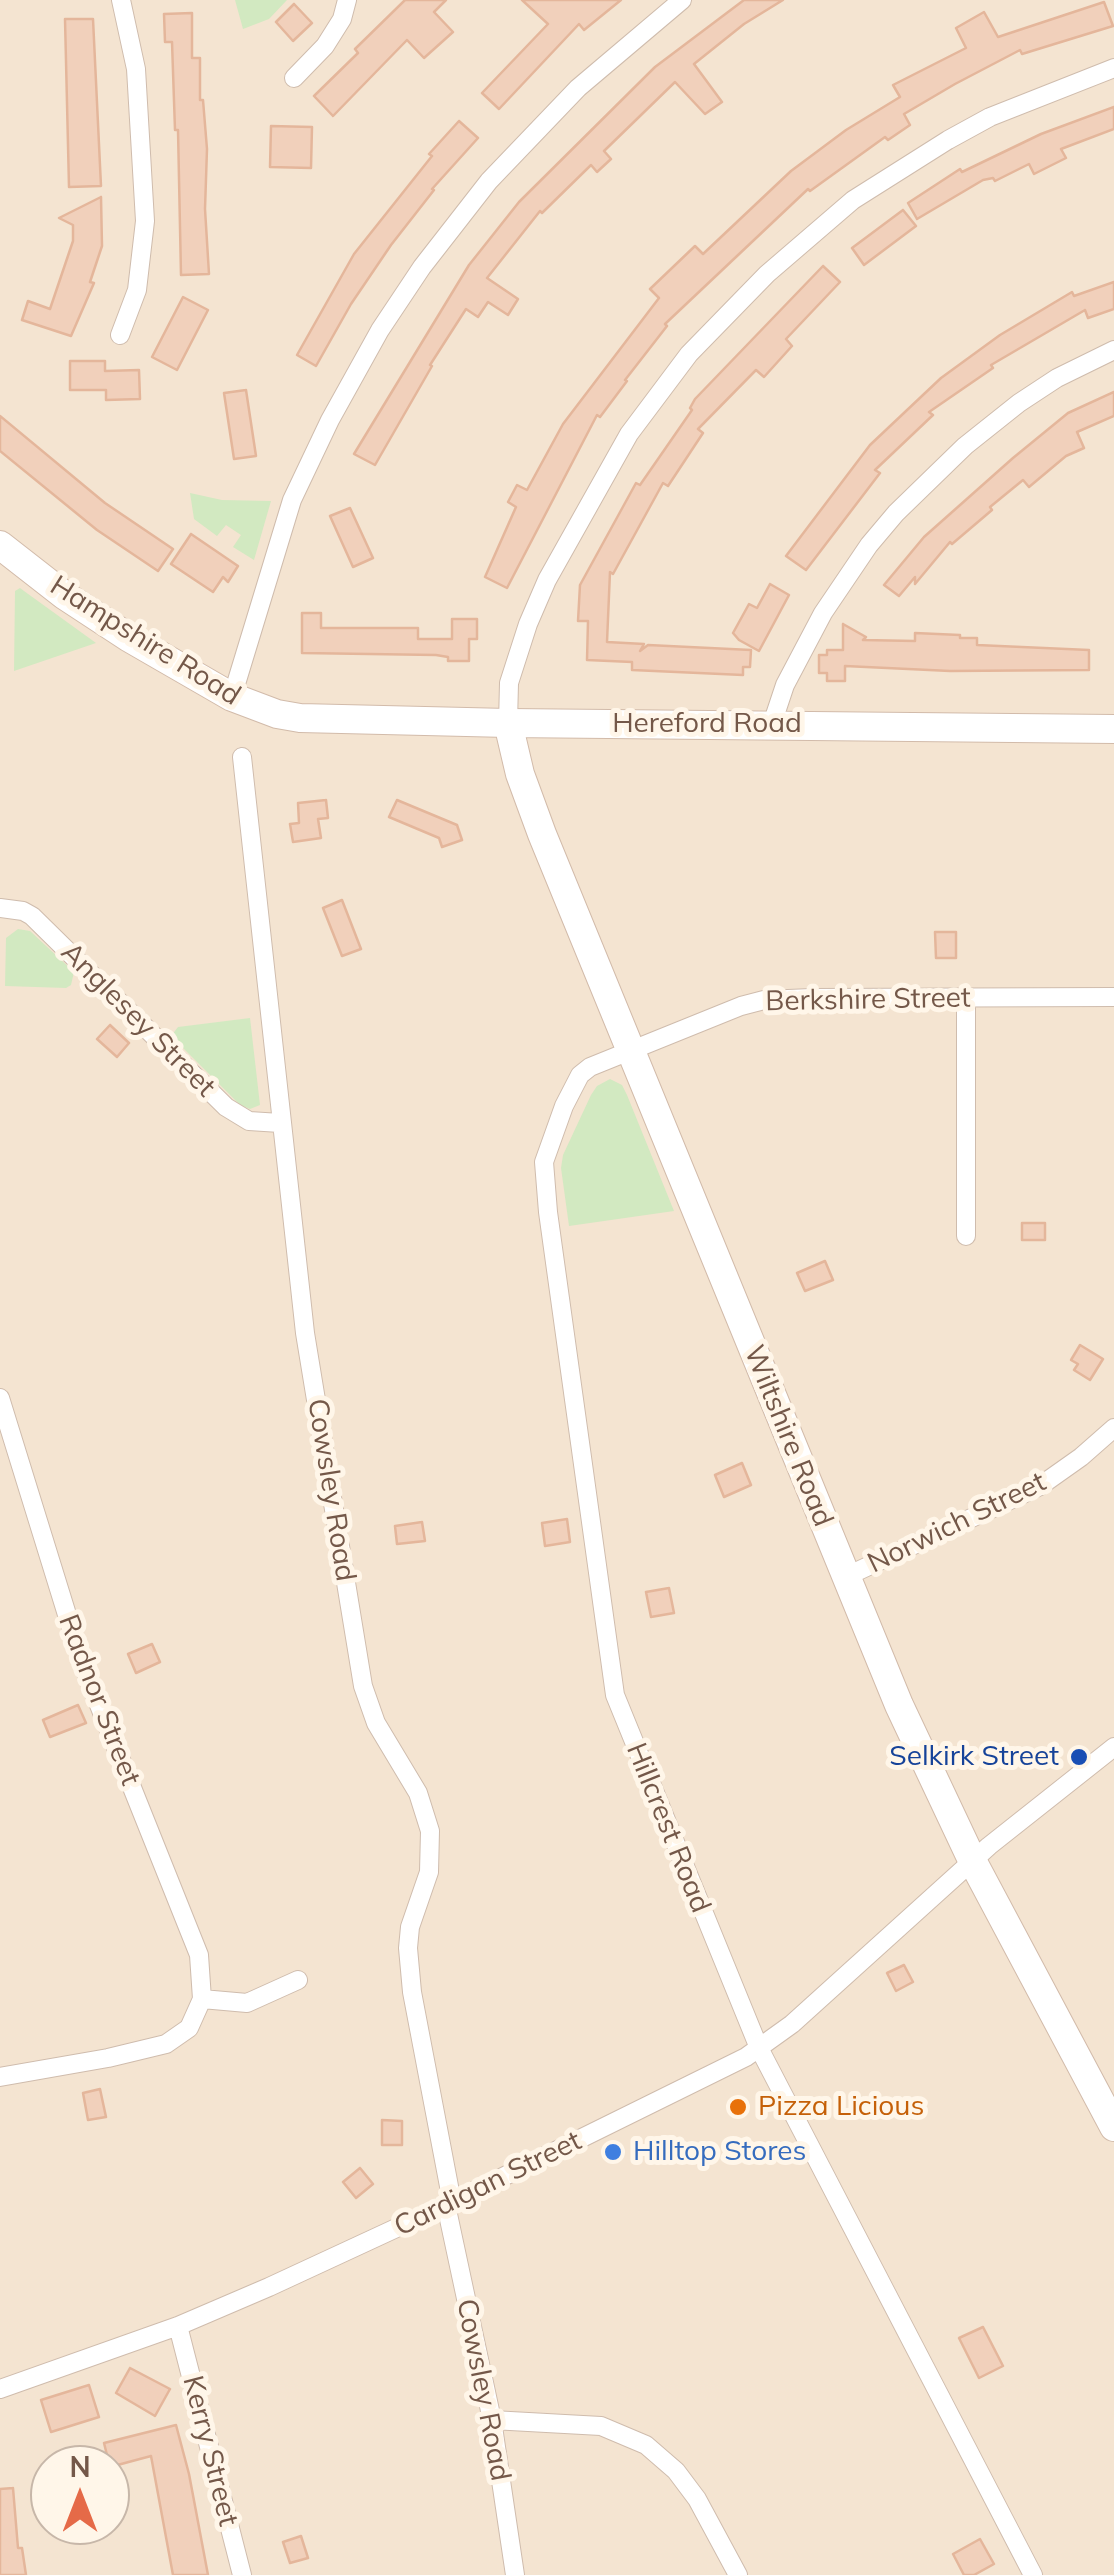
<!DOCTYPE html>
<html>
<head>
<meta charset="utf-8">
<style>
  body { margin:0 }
  #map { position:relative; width:1114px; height:2575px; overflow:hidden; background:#fcf2e3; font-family:Mulish,sans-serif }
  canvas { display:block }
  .north { position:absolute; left:30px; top:2445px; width:100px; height:100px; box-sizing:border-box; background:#fff6e9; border:2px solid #c7b7a9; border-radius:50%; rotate:0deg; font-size:28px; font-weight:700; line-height:40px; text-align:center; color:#745849 }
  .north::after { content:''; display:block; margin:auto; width:35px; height:45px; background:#e56a48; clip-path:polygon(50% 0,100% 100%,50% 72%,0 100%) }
</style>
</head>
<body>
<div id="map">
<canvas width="1114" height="2575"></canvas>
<div class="north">N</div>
</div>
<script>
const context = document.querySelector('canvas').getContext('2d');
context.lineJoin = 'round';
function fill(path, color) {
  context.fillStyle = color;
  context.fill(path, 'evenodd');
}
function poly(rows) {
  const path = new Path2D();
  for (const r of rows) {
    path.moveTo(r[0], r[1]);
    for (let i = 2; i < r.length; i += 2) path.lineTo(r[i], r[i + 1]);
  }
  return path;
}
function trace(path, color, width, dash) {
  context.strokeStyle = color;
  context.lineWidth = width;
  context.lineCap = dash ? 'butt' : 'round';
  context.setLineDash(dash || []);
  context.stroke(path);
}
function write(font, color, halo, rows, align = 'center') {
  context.font = font + ' Mulish,sans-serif';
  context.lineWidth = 10;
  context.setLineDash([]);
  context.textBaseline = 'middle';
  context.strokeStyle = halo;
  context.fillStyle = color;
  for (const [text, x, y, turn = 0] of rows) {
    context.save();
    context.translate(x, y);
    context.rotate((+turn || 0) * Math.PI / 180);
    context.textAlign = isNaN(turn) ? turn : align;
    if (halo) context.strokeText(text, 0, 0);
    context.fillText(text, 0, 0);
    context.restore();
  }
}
fill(poly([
  [0,0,1114,0,1114,2575,0,2575],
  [50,2465,110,2465,110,2525,50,2525]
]), '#f4e4d1');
fill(poly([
  [235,0,287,0,269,19,243,29],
  [190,493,222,500,271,501,254,560,233,547,241,535,226,525,217,536,194,519],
  [20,588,24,591,96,643,14,671,15,591],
  [18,929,30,931,74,972,71,985,66,988,5,986,6,938],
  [250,1018,260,1105,250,1109,240,1105,171,1036,178,1027],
  [610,1079,622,1085,627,1095,674,1211,569,1226,561,1168,563,1155,591,1095,597,1086]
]), '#d2e9c1');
const building = poly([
  [405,0,446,0,434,12,453,32,424,58,407,40,333,116,314,96,358,53,355,49,405,0],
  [522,0,621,0,584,30,579,24,499,109,482,93,548,24,522,0],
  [744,0,783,0,744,24,694,64,722,102,705,114,675,82,604,151,611,159,597,172,591,165,542,213,540,211,487,278,518,299,508,315,488,302,478,317,466,309,430,365,432,366,375,465,354,454,469,265,519,202,655,67,744,0],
  [1104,2,1113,26,1022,54,1020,50,955,84,904,114,910,125,888,140,885,137,810,191,808,189,665,324,667,326,625,380,627,381,600,417,597,415,507,588,485,577,516,507,508,502,517,485,527,490,563,424,659,298,650,289,695,246,703,254,791,171,846,130,900,97,893,85,966,48,956,28,984,12,998,37,1104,2],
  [294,4,312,23,293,41,276,22,294,4],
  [192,13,192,58,200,58,200,100,203,100,207,149,205,209,209,274,181,275,178,130,175,130,172,42,165,42,164,14,192,13],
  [65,19,93,19,101,186,69,187,65,19],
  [1114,107,1114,129,1061,149,1066,158,1034,174,1029,164,995,181,993,178,983,180,917,219,908,203,960,169,962,172,1041,134,1114,107],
  [459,121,478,138,432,189,434,190,391,245,351,304,316,366,297,355,354,254,432,156,429,154,459,121],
  [271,126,312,127,311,168,270,167,271,126],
  [101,197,102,246,90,282,94,283,71,336,22,320,28,301,50,309,73,241,73,225,59,218,101,197],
  [903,210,916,226,864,265,852,248,903,210],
  [823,266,840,282,786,339,792,346,764,377,756,370,698,429,703,433,668,486,663,483,613,574,610,572,607,642,644,644,640,651,648,645,751,650,750,667,743,667,743,675,632,670,632,662,587,660,588,621,578,621,580,585,636,483,640,485,692,410,690,408,695,399,823,266],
  [1114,282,1114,309,1088,318,1085,310,991,365,993,368,929,412,933,415,875,470,880,473,806,570,786,556,870,445,941,378,1000,335,1072,292,1074,296,1114,282],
  [183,297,208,310,177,370,152,357,183,297],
  [70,361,105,361,105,371,139,370,140,399,106,400,106,390,70,390,70,361],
  [246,390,256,456,234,459,224,393,246,390],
  [1114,392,1114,416,1077,432,1084,448,1066,456,1029,487,1023,480,990,507,992,510,952,544,950,542,915,584,915,577,899,596,884,585,924,537,1013,458,1068,413,1114,392],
  [0,416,105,503,173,549,158,571,97,530,0,451,0,416],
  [350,508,373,558,353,567,330,516,350,508],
  [191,534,238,566,228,582,223,577,213,592,171,564,191,534],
  [770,584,789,595,759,651,739,640,733,633,749,604,757,608,770,584],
  [302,613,321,613,321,628,418,628,418,639,452,639,452,619,477,619,477,639,469,639,469,661,448,661,448,657,436,655,302,653,302,613],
  [843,624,866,637,863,640,915,641,915,633,960,635,960,638,977,638,977,645,1089,650,1089,670,950,671,845,666,845,681,827,681,827,673,819,673,819,655,827,655,827,650,843,650,843,624],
  [326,800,328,818,318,819,321,838,293,842,290,824,299,823,298,803,326,800],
  [397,800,457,825,462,840,442,847,439,838,389,817,397,800],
  [342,900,361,949,342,956,323,908,342,900],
  [935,932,956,932,956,958,936,958,935,932],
  [110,1025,129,1043,117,1057,97,1039,110,1025],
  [1022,1223,1045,1223,1045,1240,1022,1240,1022,1223],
  [825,1261,833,1280,805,1291,797,1273,825,1261],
  [1080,1345,1103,1359,1090,1380,1074,1370,1078,1364,1071,1360,1080,1345],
  [742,1463,751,1485,724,1497,715,1475,742,1463],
  [567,1519,570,1542,545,1546,542,1523,567,1519],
  [422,1522,425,1541,397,1544,395,1526,422,1522],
  [669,1588,674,1613,651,1617,646,1592,669,1588],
  [152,1644,160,1662,136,1673,128,1654,152,1644],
  [78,1705,86,1723,50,1737,43,1720,78,1705],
  [904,1965,913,1982,896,1991,887,1973,904,1965],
  [100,2089,106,2117,88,2120,83,2093,100,2089],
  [382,2120,402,2121,402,2145,382,2145,382,2120],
  [360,2168,373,2184,356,2198,343,2182,360,2168],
  [983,2327,1003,2366,979,2378,959,2338,983,2327],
  [130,2368,170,2389,155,2416,116,2393,130,2368],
  [89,2385,99,2417,51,2432,41,2400,89,2385],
  [176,2425,189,2474,208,2575,173,2575,151,2456,110,2467,104,2443,176,2425],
  [13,2488,18,2548,22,2548,26,2575,0,2575,0,2489,13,2488],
  [301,2536,308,2558,290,2563,283,2542,301,2536],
  [980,2539,994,2564,974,2575,964,2575,953,2554,980,2539]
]);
fill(building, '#f1d0bb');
trace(building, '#e4b69b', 2.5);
const street = poly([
  [294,78,325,46,342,19,347,0],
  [120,335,137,290,145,221,136,69,121,0],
  [232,697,292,500,330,420,380,330,422,267,489,181,578,88,682,0],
  [508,723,509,683,528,624,547,580,629,434,689,354,767,274,853,200,948,140,990,117,1114,68],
  [772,724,785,685,823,613,869,545,896,513,965,446,1019,403,1057,378,1114,350],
  [242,757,305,1333,363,1686,376,1723,418,1793,430,1831,429,1872,410,1927,408,1948,412,1992,452,2202],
  [0,908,23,911,32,916,226,1107,249,1121,280,1123],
  [966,997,966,1236],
  [0,1398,81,1660,199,1955,202,1999],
  [845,1577,1040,1486,1081,1457,1114,1428],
  [0,2077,108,2058,166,2044,189,2028,202,1999,247,2003,298,1980],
  [446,2205,492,2420,515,2575],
  [178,2326,242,2575],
  [0,2389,178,2326,269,2287,446,2205,746,2057,792,2024,989,1846,1114,1747],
  [492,2420,601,2426,646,2445,676,2471,697,2499,738,2575],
  [1033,2575,759,2048,615,1695,548,1212,544,1162,564,1106,580,1075,590,1067,741,1006,764,1000,812,998,1114,997]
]);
const secondary = poly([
  [0,545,64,595,128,637,232,697,277,714,300,718,508,723,1114,729],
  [508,723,520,774,542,834,899,1705,973,1862,1114,2127]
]);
trace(street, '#cfbcad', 20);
trace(secondary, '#d2bbaa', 30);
trace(street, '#fff', 18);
trace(secondary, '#fff', 28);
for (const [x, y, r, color] of [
  [1079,1757,10,"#1a4fb4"],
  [738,2107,10,"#e8710a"],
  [613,2152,10,"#3f7fe0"]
]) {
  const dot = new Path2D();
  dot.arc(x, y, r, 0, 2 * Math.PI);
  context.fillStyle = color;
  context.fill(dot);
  trace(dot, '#fff6e9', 4);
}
write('28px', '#745849', '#fff6e9', [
  ["Hampshire Road",145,641,32],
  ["Hereford Road",707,724],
  ["Berkshire Street",868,1000,-1],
  ["Anglesey Street",138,1020,45],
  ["Wiltshire Road",788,1436,68],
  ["Cowsley Road",331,1490,81],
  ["Norwich Street",957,1523,-26],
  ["Radnor Street",99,1700,69],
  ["Hillcrest Road",668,1828,68],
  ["Cardigan Street",488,2184,-26],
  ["Cowsley Road",483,2390,79],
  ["Kerry Street",210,2451,76]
]);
write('28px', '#164399', '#fff6e9', [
  ["Selkirk Street",1059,1757]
], 'right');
write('28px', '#c56008', '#fff6e9', [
  ["Pizza Licious",758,2107]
], 'left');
write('28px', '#366cbe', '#fff6e9', [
  ["Hilltop Stores",633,2152]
], 'left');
</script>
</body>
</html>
